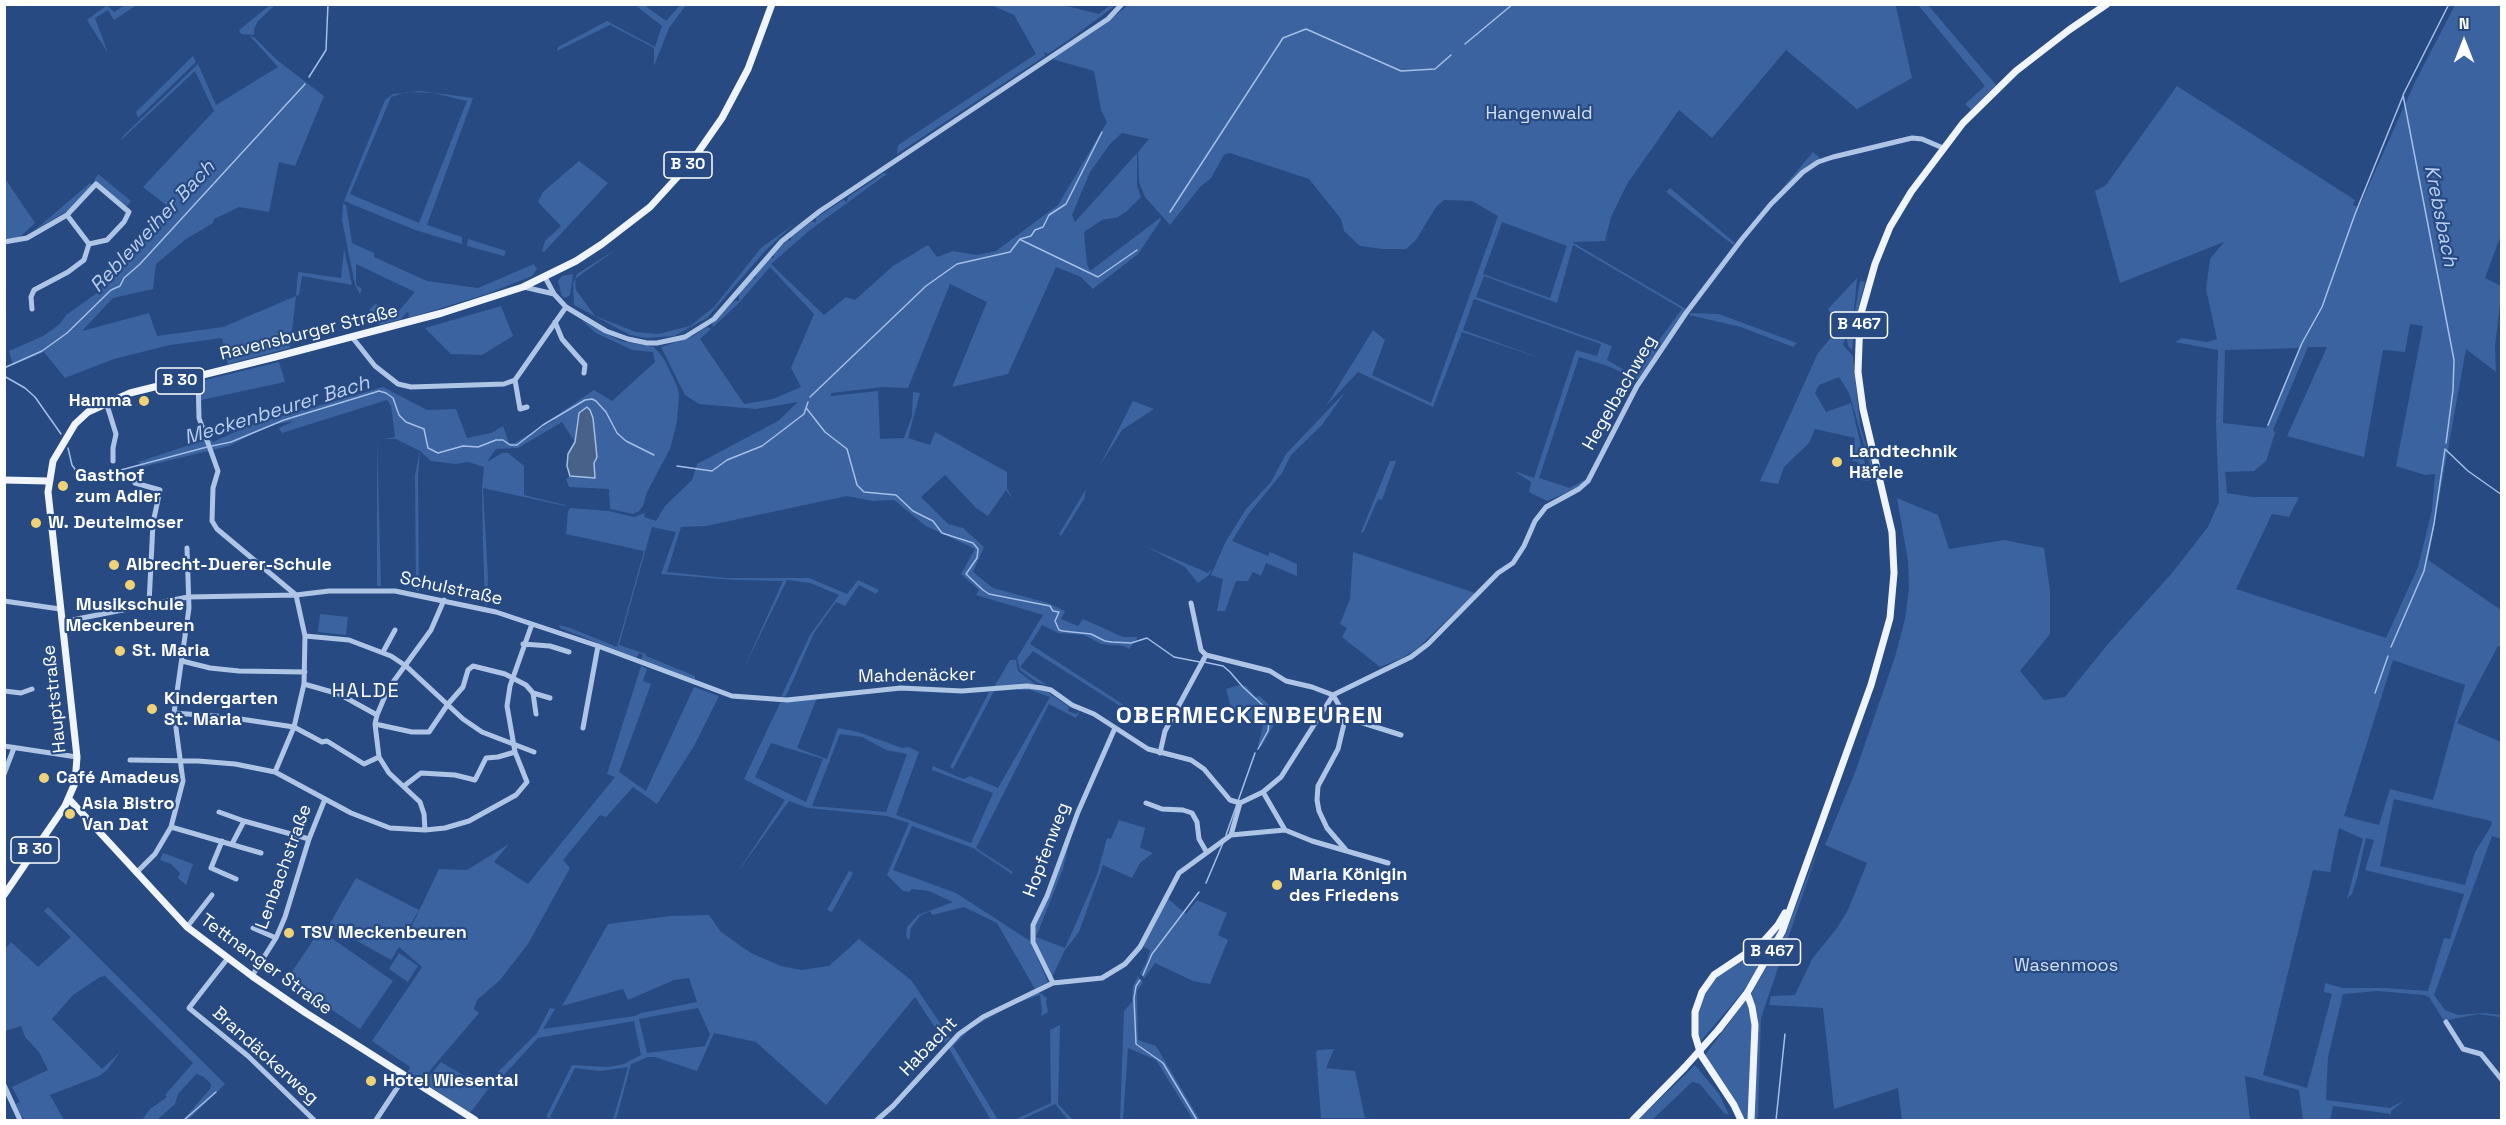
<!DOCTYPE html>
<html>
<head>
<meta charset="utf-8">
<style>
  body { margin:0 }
  #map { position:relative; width:2506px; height:1125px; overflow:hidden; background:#274a82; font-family:"Space Grotesk",sans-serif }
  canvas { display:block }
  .frame { position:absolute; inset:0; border:6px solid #fff; pointer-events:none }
  .north { position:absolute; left:2434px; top:12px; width:60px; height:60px; -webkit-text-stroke:4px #274a82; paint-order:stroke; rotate:0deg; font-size:16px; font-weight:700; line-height:24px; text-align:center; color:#fff }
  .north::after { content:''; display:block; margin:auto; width:21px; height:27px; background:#fff; clip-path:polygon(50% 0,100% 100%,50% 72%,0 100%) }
</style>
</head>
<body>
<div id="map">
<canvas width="2506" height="1125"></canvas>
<div class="frame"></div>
<div class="north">N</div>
</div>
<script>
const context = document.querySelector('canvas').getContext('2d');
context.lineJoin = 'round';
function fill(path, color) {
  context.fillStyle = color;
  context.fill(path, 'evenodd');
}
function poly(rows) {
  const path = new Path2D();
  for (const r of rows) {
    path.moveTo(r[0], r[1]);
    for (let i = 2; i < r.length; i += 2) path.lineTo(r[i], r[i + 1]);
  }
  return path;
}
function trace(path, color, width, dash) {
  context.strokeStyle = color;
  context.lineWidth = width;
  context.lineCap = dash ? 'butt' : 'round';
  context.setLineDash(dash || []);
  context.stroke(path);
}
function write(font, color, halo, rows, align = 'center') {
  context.font = font + ' "Space Grotesk",sans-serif';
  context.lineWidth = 4.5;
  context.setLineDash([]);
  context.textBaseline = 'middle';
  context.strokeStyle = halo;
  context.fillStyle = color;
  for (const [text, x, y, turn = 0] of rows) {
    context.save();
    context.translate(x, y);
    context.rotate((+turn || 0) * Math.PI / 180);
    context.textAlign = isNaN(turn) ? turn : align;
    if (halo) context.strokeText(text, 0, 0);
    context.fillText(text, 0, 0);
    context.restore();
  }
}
fill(poly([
  [107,5,114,12,125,5,137,5,114,20,108,10,95,18,108,53,87,20],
  [270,5,275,5,258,21,254,29,254,35,241,34,239,30],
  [635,5,644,5,666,21,680,5,686,5,669,28,654,66,654,48,610,25,557,51,558,47,607,21,655,47,662,26],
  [991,5,1063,5,1099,14,1110,5,1116,5,1073,37,1048,54,1044,52,1045,56,897,154,898,145,1036,54,1014,15],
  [1128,5,1898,5,1896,7,1912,78,1857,109,1786,50,1712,138,1679,110,1627,184,1611,217,1605,241,1572,242,1686,309,1637,380,1608,366,1579,357,1539,478,1570,488,1586,479,1577,488,1547,501,1529,492,1531,482,1514,471,1534,478,1576,350,1597,356,1601,344,1474,299,1463,330,1543,359,1462,332,1433,407,1358,372,1326,406,1373,330,1385,340,1372,375,1431,403,1498,216,1472,201,1444,200,1436,207,1416,240,1406,249,1383,249,1360,246,1344,231,1341,219,1309,179,1230,153,1224,155,1211,178,1200,187,1170,225,1145,197,1139,182,1138,152,1149,139,1122,133,1110,144,1090,172,1072,215,1075,222,1137,153,1137,186,1141,197,1127,211,1118,217,1102,220,1084,232,1087,264,1090,271,1160,218,1161,220,1138,254,1093,289,1081,277,1056,267,1008,374,952,387,987,302,950,284,908,388,883,387,831,393,831,396,878,391,880,439,904,438,912,416,913,392,920,393,908,438,930,445,935,432,1007,472,1007,488,1013,500,1006,490,988,516,976,508,945,475,921,497,948,524,963,528,984,547,973,572,993,588,1048,603,1065,611,1061,619,1078,626,1083,619,1123,637,1138,637,1129,649,1124,646,1101,644,1084,635,1058,633,1042,625,1030,644,1127,707,1125,709,1033,651,1020,667,1047,685,1038,683,1020,670,1017,658,1043,615,976,595,979,590,961,574,975,549,926,526,894,500,872,501,847,496,706,526,681,527,667,572,726,578,809,578,847,594,858,580,879,590,876,594,859,585,845,606,836,602,814,633,786,696,781,697,810,635,839,595,810,583,787,580,743,670,783,581,734,580,661,574,676,532,652,527,619,645,646,654,646,656,695,676,695,679,731,693,641,660,643,655,639,653,636,658,560,628,559,625,573,629,617,647,644,551,566,534,568,511,570,508,609,511,634,517,645,513,644,517,656,521,665,506,692,480,697,464,778,421,798,402,756,409,699,404,685,395,661,347,693,336,707,327,711,329,700,339,744,404,773,399,801,387,791,368,814,314,770,267,738,304,713,327,712,324,734,301,739,301,739,294,752,279,756,278,755,276,769,258,774,258,773,254,788,240,791,241,791,237,811,222,816,222,816,218,843,200,847,202,848,197,884,173,887,174,810,230,771,264,824,315,846,297,855,300,893,266,928,245,937,257,953,251,977,255,996,251,1058,205,1107,122,1101,110,1094,71,1052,59,1112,18],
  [1502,222,1567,246,1550,298,1483,274],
  [1573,245,1682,309,1633,375,1607,360,1612,346,1476,297,1484,276,1557,303],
  [1918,5,1928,5,1996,85,1971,110,1965,104,1985,86],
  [2455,5,2501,5,2501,235,2485,278,2501,286,2501,296,2495,346,2496,372,2466,349,2428,560,2501,610,2501,647,2498,646,2457,723,2501,742,2501,839,2492,836,2434,995,2445,1010,2458,1015,2483,1013,2501,1015,2501,1074,2500,1017,2478,1014,2444,1021,2429,997,2424,995,2377,991,2343,994,2328,1057,2326,1100,2390,1108,2405,1100,2391,1111,2391,1114,2333,1106,2330,1120,2303,1120,2299,1090,2245,1076,2250,1120,1902,1120,1898,1088,1834,1109,1823,1008,1769,1005,1771,996,1795,995,1812,959,1837,928,1848,910,1867,863,1825,845,1856,770,1895,657,1905,619,1909,588,1908,561,1897,498,1938,515,1949,549,2004,540,2044,548,2050,591,2050,634,2020,671,2044,700,2065,697,2108,644,2172,573,2208,527,2219,502,2216,423,2218,350,2175,342,2182,338,2207,342,2217,339,2206,289,2210,259,2224,242,2120,283,2095,191,2106,185,2177,86,2355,200,2353,205,2359,207,2415,82],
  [2410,324,2423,326,2396,466,2425,475,2435,474,2432,510,2418,567,2386,638,2236,589,2272,514,2289,517,2299,497,2252,497,2227,493,2225,472,2254,471,2266,461,2275,433,2273,430,2308,347,2327,347,2287,436,2364,457,2383,350,2405,352],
  [2299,348,2266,428,2223,423,2225,350],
  [2393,660,2465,685,2433,800,2390,789,2379,825,2344,816],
  [2394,799,2491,821,2492,824,2488,831,2475,852,2465,885,2380,866],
  [2339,828,2363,839,2347,899,2352,894,2357,878,2366,838,2374,840,2365,870,2464,894,2450,939,2444,938,2428,991,2385,988,2342,988,2325,983,2324,992,2332,994,2307,1088,2263,1075,2313,870,2330,872],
  [250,36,254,37,277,60,324,96,295,166,279,162,269,212,239,207,214,219,213,223,186,239,156,264,153,289,113,298,82,331,149,313,157,336,223,327,296,296,298,272,341,278,344,249,352,285,302,276,299,295,296,296,290,348,228,364,222,338,170,345,114,359,65,378,44,352,13,365,9,351,43,336,60,324,66,315,97,293,115,268,150,236,151,228,170,208,143,187,214,111,195,71,120,141,125,134,198,64,216,105,278,67],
  [193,56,196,62,138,118,136,112],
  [420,91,473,98,427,225,462,237,462,244,415,230,344,201,385,100,393,94],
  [406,92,433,93,467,101,419,223,350,194,391,97],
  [1813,152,1820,158,1807,166,1780,191],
  [579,161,608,183,544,252,542,251,545,241,561,226,538,202,543,192],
  [98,174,131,201,126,207,94,181],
  [4,177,35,223,19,238,5,239],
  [90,183,93,186,72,208,35,230],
  [1670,188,1735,243,1733,245,1666,192],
  [343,203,346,205,352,243,374,253,374,257,427,281,478,288,534,264,537,269,532,276,487,294,412,317,408,317,409,313,407,312,401,319,380,325,369,310,375,304,397,313,415,292,356,264,356,285,362,289,360,294,355,285,342,220],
  [794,224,766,250,707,318,674,336,646,338,630,335,574,305,573,283,577,274,618,248,575,279,576,290,595,316,636,332,658,334,690,326,714,307,761,248],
  [468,239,506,251,504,256,467,246],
  [573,274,570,295,565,298,562,296,558,281,562,276],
  [1857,278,1854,310,1843,345,1853,356,1860,425,1876,479,1874,479,1849,393,1839,377,1819,385,1815,393,1826,412,1851,403,1869,481,1860,480,1858,462,1852,461,1855,438,1815,429,1809,443,1784,467,1778,484,1760,481,1818,353,1839,328,1828,309],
  [1860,281,1865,282,1856,318,1852,350,1848,346,1847,340,1855,311],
  [501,306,513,336,482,355,451,354,425,328],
  [1691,313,1719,314,1797,343,1793,347,1741,327,1689,315],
  [581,320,621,341,654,347,664,359,677,386,679,395,677,422,670,449,647,492,643,506,639,511,633,514,610,509,609,489,569,487,566,479,570,476,595,478,594,463,597,457,596,450,582,410,577,419,575,442,562,422,518,448,496,449,487,462,502,453,508,453,524,466,524,495,565,505,565,506,483,488,488,577,487,606,485,605,483,546,482,488,484,467,468,462,456,464,431,461,420,451,418,476,419,591,416,590,415,475,420,451,396,439,385,439,395,437,391,406,387,400,282,433,279,428,294,421,270,425,229,446,142,467,138,462,210,438,213,442,251,425,383,387,427,410,456,409,467,438,491,433,503,426,509,443,514,443,555,420,553,418,594,390,612,401,655,362,653,352,632,350,596,333],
  [279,362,285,382,201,400,201,381],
  [1346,391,1322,425,1291,455,1282,473,1248,515,1232,541,1268,556,1270,552,1297,564,1297,576,1266,563,1261,576,1253,572,1248,581,1236,581,1225,611,1217,611,1223,579,1211,575,1226,541,1246,509,1271,482,1286,454],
  [1133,401,1154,409,1122,430,1099,467],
  [377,440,381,586,377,586],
  [1390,461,1396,461,1382,500,1378,499,1363,533,1361,532],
  [1086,489,1084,499,1061,536,1059,534],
  [1145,546,1208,573,1212,569,1209,575,1198,583,1185,567],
  [1353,552,1475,593,1418,648,1402,658,1380,667,1342,637,1347,628,1340,624,1350,599],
  [320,614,348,617,346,635,318,632],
  [1010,660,1016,660,1018,671,1035,684,994,687],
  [641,666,647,669,643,681,651,684,619,772,646,791,694,687,719,696,694,746,657,804,633,787,606,817,600,815,563,860,570,868,528,944,500,980,477,1000,474,1009,479,1013,421,1081,408,1072,410,1067,372,1041,422,967,399,947,391,960,329,925,356,878,419,910,404,936,405,940,439,869,467,870,509,844,494,862,528,884,615,777,607,774],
  [1239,685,1246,686,1256,697,1260,696,1271,707,1276,721,1261,747,1258,745,1264,722,1247,724,1240,719,1234,718,1226,689],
  [1021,688,1039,689,1049,693,1069,707,1068,711,1076,714,1080,711,1076,718,1049,704,976,848,1013,872,1012,874,973,848,912,826,893,870,956,893,1030,941,1048,982,1035,989,997,923,964,907,932,915,930,911,920,916,911,928,909,940,906,936,907,927,918,915,953,902,929,891,912,889,909,892,903,891,887,875,909,823,887,816,808,808,789,801,737,873,785,800,744,779,780,703,817,698,797,748,827,759,838,728,858,732,902,748,909,747,919,752,896,815,971,843,993,793,932,770,933,766,956,776,964,779,970,776,998,788,1050,697,1030,690,1018,690],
  [840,734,862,737,886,750,907,754,886,812,812,806],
  [771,743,823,759,806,802,755,777],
  [1017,689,994,691,953,769,950,767,989,692,994,691],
  [1119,820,1145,828,1140,848,1153,853,1140,863,1132,878,1103,865,1079,932,1065,950,1052,977,1035,941,1035,925,1073,828,1063,869,1036,937,1065,948,1097,875,1107,838,1111,839],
  [1821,841,1761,1018,1758,1114,1757,1120,1753,1120,1752,992,1784,937],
  [163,853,193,864,186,885,178,878,180,873,171,864,160,860],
  [849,871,853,873,832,912,827,910],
  [1167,898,1186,914,1197,900,1227,913,1218,935,1228,940,1210,984,1193,981,1155,963,1144,979,1140,973,1146,963,1150,950,1142,946],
  [48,907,225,1084,188,1120,183,1120,210,1089,211,1084,204,1077,196,1074,178,1094,175,1104,157,1120,142,1120,150,1109,167,1097,165,1095,193,1063,105,976,100,977,73,995,52,1019,102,1069,120,1052,107,1070,99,1076,50,1095,64,1120,25,1120,20,1114,16,1104,20,1102,12,1087,48,1070,39,1052,25,1037,21,1026,5,1031,5,949,11,942,38,967,71,937,44,911],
  [709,915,721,932,751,953,781,966,801,970,829,966,859,939,911,980,950,1038,945,1043,915,997,826,1105,756,1042,714,1033,697,1071,655,1057,648,1057,631,1064,616,1120,613,1120,628,1067,600,1071,575,1068,550,1117,556,1120,546,1117,572,1065,608,1067,624,1064,641,1055,634,1021,538,1038,492,1088,490,1087,470,1113,426,1084,425,1081,441,1062,483,1087,537,1033,550,1008,555,1009,543,1029,635,1016,641,1013,697,1002,689,978,674,980,628,1000,623,989,562,1006,608,924,671,916],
  [698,1008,710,1034,705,1046,647,1053,639,1019],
  [320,930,393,981,360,1029,287,979],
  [1778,930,1779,931,1768,952,1741,994,1700,1042,1697,1031,1698,1013,1705,992,1718,975],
  [399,953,418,966,408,982,389,969],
  [1138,976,1143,982,1137,991,1138,1040,1156,1046,1200,1120,1193,1120,1156,1060,1128,1048,1123,1120,1120,1120,1124,1011,1132,1002,1133,986],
  [1039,992,1047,998,1046,1002,1048,1012,1041,1016,1042,1011,1040,995,1014,1004,971,1028,953,1046,998,1120,991,1120,948,1047,973,1025],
  [1747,999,1753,1020,1748,1120,1744,1120,1739,1106,1705,1055],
  [1060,1025,1058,1104,1073,1120,1068,1120,1055,1104,1021,1120,1014,1120,1051,1103,1050,1030],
  [1334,1049,1326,1068,1355,1071,1365,1118,1321,1118,1316,1052,1318,1050],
  [1695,1065,1719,1094,1729,1115,1724,1113,1700,1084,1692,1082,1652,1120,1638,1120]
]), '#3b639f');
const water = poly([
  [587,407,590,410,593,418,597,457,594,463,595,478,570,476,567,466,568,454,575,442,579,413,587,407]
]);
fill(water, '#486189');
trace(water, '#a4bfe7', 1.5);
trace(poly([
  [1465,44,1513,4],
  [309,77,326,50,328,4],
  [1170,212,1283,38,1306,29,1401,71,1435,69,1451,55],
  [1021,240,1098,277,1137,250],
  [4,368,42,351,67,333,111,290,120,286,124,278,140,264,305,84],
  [4,376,25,388,35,397,61,434],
  [810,397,926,286,957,264,1010,252,1020,239,1031,236,1035,230,1043,227,1049,215,1066,204,1102,132],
  [807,409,825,432,847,449,857,485,864,492,896,495,913,511,933,521,942,533,973,543,978,549,977,558,966,574,983,590,989,594,1050,606,1053,611,1059,612,1055,621,1059,630,1063,631,1091,634,1105,641,1112,642,1131,643,1147,638,1174,657,1200,662],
  [2268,425,2302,343,2322,307,2355,214,2403,96],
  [2446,443,2453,390,2454,360,2403,95,2449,4],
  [212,446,231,442,284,420,379,391,386,393,393,398,399,415,406,422,424,429,428,448,438,453,463,446,478,447,496,440,503,440,510,445,517,445,543,425,585,400,592,399,596,401,606,412,617,433,626,441,654,455],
  [68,448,72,465,77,472,90,474,117,471,207,447],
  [2446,450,2468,471,2502,495],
  [677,466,712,471,727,460,762,446,804,414,808,402],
  [2391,647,2424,571,2434,524,2445,449],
  [1204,662,1223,666,1230,672,1243,687,1270,712,1268,731,1258,749],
  [2375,693,2388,656],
  [1226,835,1255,753],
  [1206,883,1223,843],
  [1143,975,1152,954,1199,892],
  [1140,980,1136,986,1134,998,1136,1044,1163,1063,1197,1120],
  [184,1120,216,1092],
  [1776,1120,1785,1034]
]), '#a4bfe7', 1.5);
trace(poly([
  [4,242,27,238,67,215,96,184,129,212,124,222,107,240,89,244],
  [545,277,554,294,566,307,606,331,628,339,647,343,657,343,685,337,714,319,782,241,820,211,1108,19,1122,4],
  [524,287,554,294],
  [32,309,31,297,34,290,68,272,84,260,89,244,67,215],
  [555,322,562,339,585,365,584,373],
  [352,337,375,366,398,384,411,387,504,384,515,380,566,307],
  [198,377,199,418,218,471,213,488,212,521,217,529,296,595],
  [515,380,520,409,527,407],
  [106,402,116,434,113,448,113,461],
  [135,483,160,490,153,523,149,604],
  [4,601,60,609],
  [1191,603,1201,650,1206,655],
  [62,622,188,597,296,595,329,591,395,591,496,612,598,646,732,696,787,700,901,688,962,691,1027,686,1042,688,1051,690,1072,705,1094,714,1148,749,1191,760,1204,769,1230,800,1240,803,1263,792,1281,777,1333,695,1312,687,1286,681,1270,671,1206,655],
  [305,636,349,640,391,656,406,666,463,719,482,732,534,752],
  [523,644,550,646,569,652],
  [383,652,395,630],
  [182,661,210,668,239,671,305,672],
  [304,684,339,694,377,715],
  [4,691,21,693,32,689],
  [533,693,536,714],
  [174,713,227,717,294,727,322,742,327,741,364,764,379,757],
  [1344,717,1401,735],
  [375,724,412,732,429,732,448,704,463,687,468,670,473,666,505,674,526,685,533,693,550,698],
  [583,728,598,646],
  [4,746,77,757],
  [1160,753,1165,731,1206,655],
  [130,760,198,761,235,764,275,772,351,813,390,828,425,830,445,828,469,821,516,795,527,782,515,752,507,706,510,686,532,624],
  [275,772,294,727,304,684,305,636,296,595],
  [4,774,14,748],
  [404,786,421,773,455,775,475,780,486,758,498,757,515,752],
  [1263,792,1285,830],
  [1146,803,1162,809,1183,810,1192,813,1197,822,1199,839,1206,851],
  [219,812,244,821],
  [171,827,261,853],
  [425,830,424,814,420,802,389,773,379,757,375,724,377,715,388,689,431,630,444,600],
  [1231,835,1240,803],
  [222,841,211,868,236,879],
  [232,844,244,821,309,839],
  [1346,850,1327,828,1319,811,1317,800,1318,786,1338,749,1344,724,1340,707,1333,695,1411,657,1428,644,1498,573,1513,563,1524,546,1535,521,1546,507,1579,489,1588,481,1637,386,1686,313,1742,239,1771,204,1803,172,1818,162,1833,157,1912,138,1922,139,1943,148],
  [136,873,155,854,171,827,183,781,174,713,189,608,187,548],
  [187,927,212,895],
  [253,928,276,938],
  [228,958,189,1008,248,1056,314,1120],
  [252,976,276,938,285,917,309,839,325,799],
  [1053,983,1033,942,1033,925,1047,896,1078,812,1115,728],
  [2446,1022,2463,1049,2481,1054,2502,1080],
  [4,1085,20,1120],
  [376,1120,405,1076],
  [877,1120,893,1106,959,1034,983,1017,1053,983,1102,978,1125,964,1140,947,1179,873,1231,835,1285,830,1312,841,1388,863]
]), '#afc5e6', 5);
trace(poly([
  [4,480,48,481],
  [69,799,187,927,252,976,306,1013,475,1120],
  [4,895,65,806,75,783,77,757,48,492,53,461,75,424,88,412,130,393,275,357,442,313,523,287,576,261,602,244,650,207,692,161,722,118,748,69,772,4],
  [1747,993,1752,1007,1755,1025,1751,1120],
  [1719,1029,1747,993,1782,932,1871,685,1890,618,1894,573,1892,532,1863,409,1858,372,1860,317,1875,264,1890,227,1911,192,1963,123,2016,71,2069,30,2107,4],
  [1633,1120,1684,1068],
  [1741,1120,1734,1105,1701,1055,1695,1035,1695,1012,1702,992,1714,975,1762,943,1778,925,1785,913]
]), '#f0f5fd', 7);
trace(poly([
  [1684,1068,1719,1029]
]), '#f0f5fd', 7);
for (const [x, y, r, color] of [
  [144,401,6,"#efd275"],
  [1837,462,6,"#efd275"],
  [63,486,6,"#efd275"],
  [36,523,6,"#efd275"],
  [114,565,6,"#efd275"],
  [130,585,6,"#efd275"],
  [120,651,6,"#efd275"],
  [152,709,6,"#efd275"],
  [44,778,6,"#efd275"],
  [70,814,6,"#efd275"],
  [1277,885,6,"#efd275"],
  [289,933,6,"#efd275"],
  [371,1081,6,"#efd275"]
]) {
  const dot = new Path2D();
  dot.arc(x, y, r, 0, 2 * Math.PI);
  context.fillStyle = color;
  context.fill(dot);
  trace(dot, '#274a82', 2);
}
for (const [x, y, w] of [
  [688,165,48],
  [1859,325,57],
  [180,381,48],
  [35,850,48],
  [1772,952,57]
]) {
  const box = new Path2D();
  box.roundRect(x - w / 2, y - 13, w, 26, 4.5);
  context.fillStyle = '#274a82';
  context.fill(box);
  trace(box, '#fff', 1.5);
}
write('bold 16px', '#fff', null, [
  ["B 30",688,165],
  ["B 467",1859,325],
  ["B 30",180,381],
  ["B 30",35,850],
  ["B 467",1772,952]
]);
write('18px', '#d2e0f5', '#274a82', [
  ["Hangenwald",1539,114],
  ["Wasenmoos",2066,966]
]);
write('18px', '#fff', '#274a82', [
  ["Ravensburger Straße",309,333,-14],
  ["Hegelbachweg",1620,393,-60],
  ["Schulstraße",451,589,12],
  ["Mahdenäcker",917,676,-1],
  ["Hauptstraße",55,699,-96],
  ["Hopfenweg",1047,850,-69],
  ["Lenbachstraße",284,867,-70],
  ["Tettnanger Straße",266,965,36],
  ["Habacht",929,1047,-46],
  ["Brandäckerweg",265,1056,42]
]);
write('bold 18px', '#fff', '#274a82', [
  ["Hamma",132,401,"right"],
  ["Landtechnik",1849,452],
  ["Häfele",1849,473],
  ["Gasthof",75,476],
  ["zum Adler",75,497],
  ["W. Deutelmoser",48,523],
  ["Albrecht-Duerer-Schule",126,565],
  ["Musikschule",130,605,"center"],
  ["Meckenbeuren",130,626,"center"],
  ["St. Maria",132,651],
  ["Kindergarten",164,699],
  ["St. Maria",164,720],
  ["Café Amadeus",56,778],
  ["Asia Bistro",82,804],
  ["Van Dat",82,825],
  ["Maria Königin",1289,875],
  ["des Friedens",1289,896],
  ["TSV Meckenbeuren",301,933],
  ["Hotel Wiesental",383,1081]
], 'left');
write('italic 20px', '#bbcfee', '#274a82', [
  ["Krebsbach",2440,216,79],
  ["Rebleweiher Bach",153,227,-47],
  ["Meckenbeurer Bach",277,411,-17]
]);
context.letterSpacing = '1.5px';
write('20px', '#fff', '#274a82', [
  ["HALDE",366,692]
]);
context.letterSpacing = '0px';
context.letterSpacing = '1.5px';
write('bold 24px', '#fff', '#274a82', [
  ["OBERMECKENBEUREN",1250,716]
]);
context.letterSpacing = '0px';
</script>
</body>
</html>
